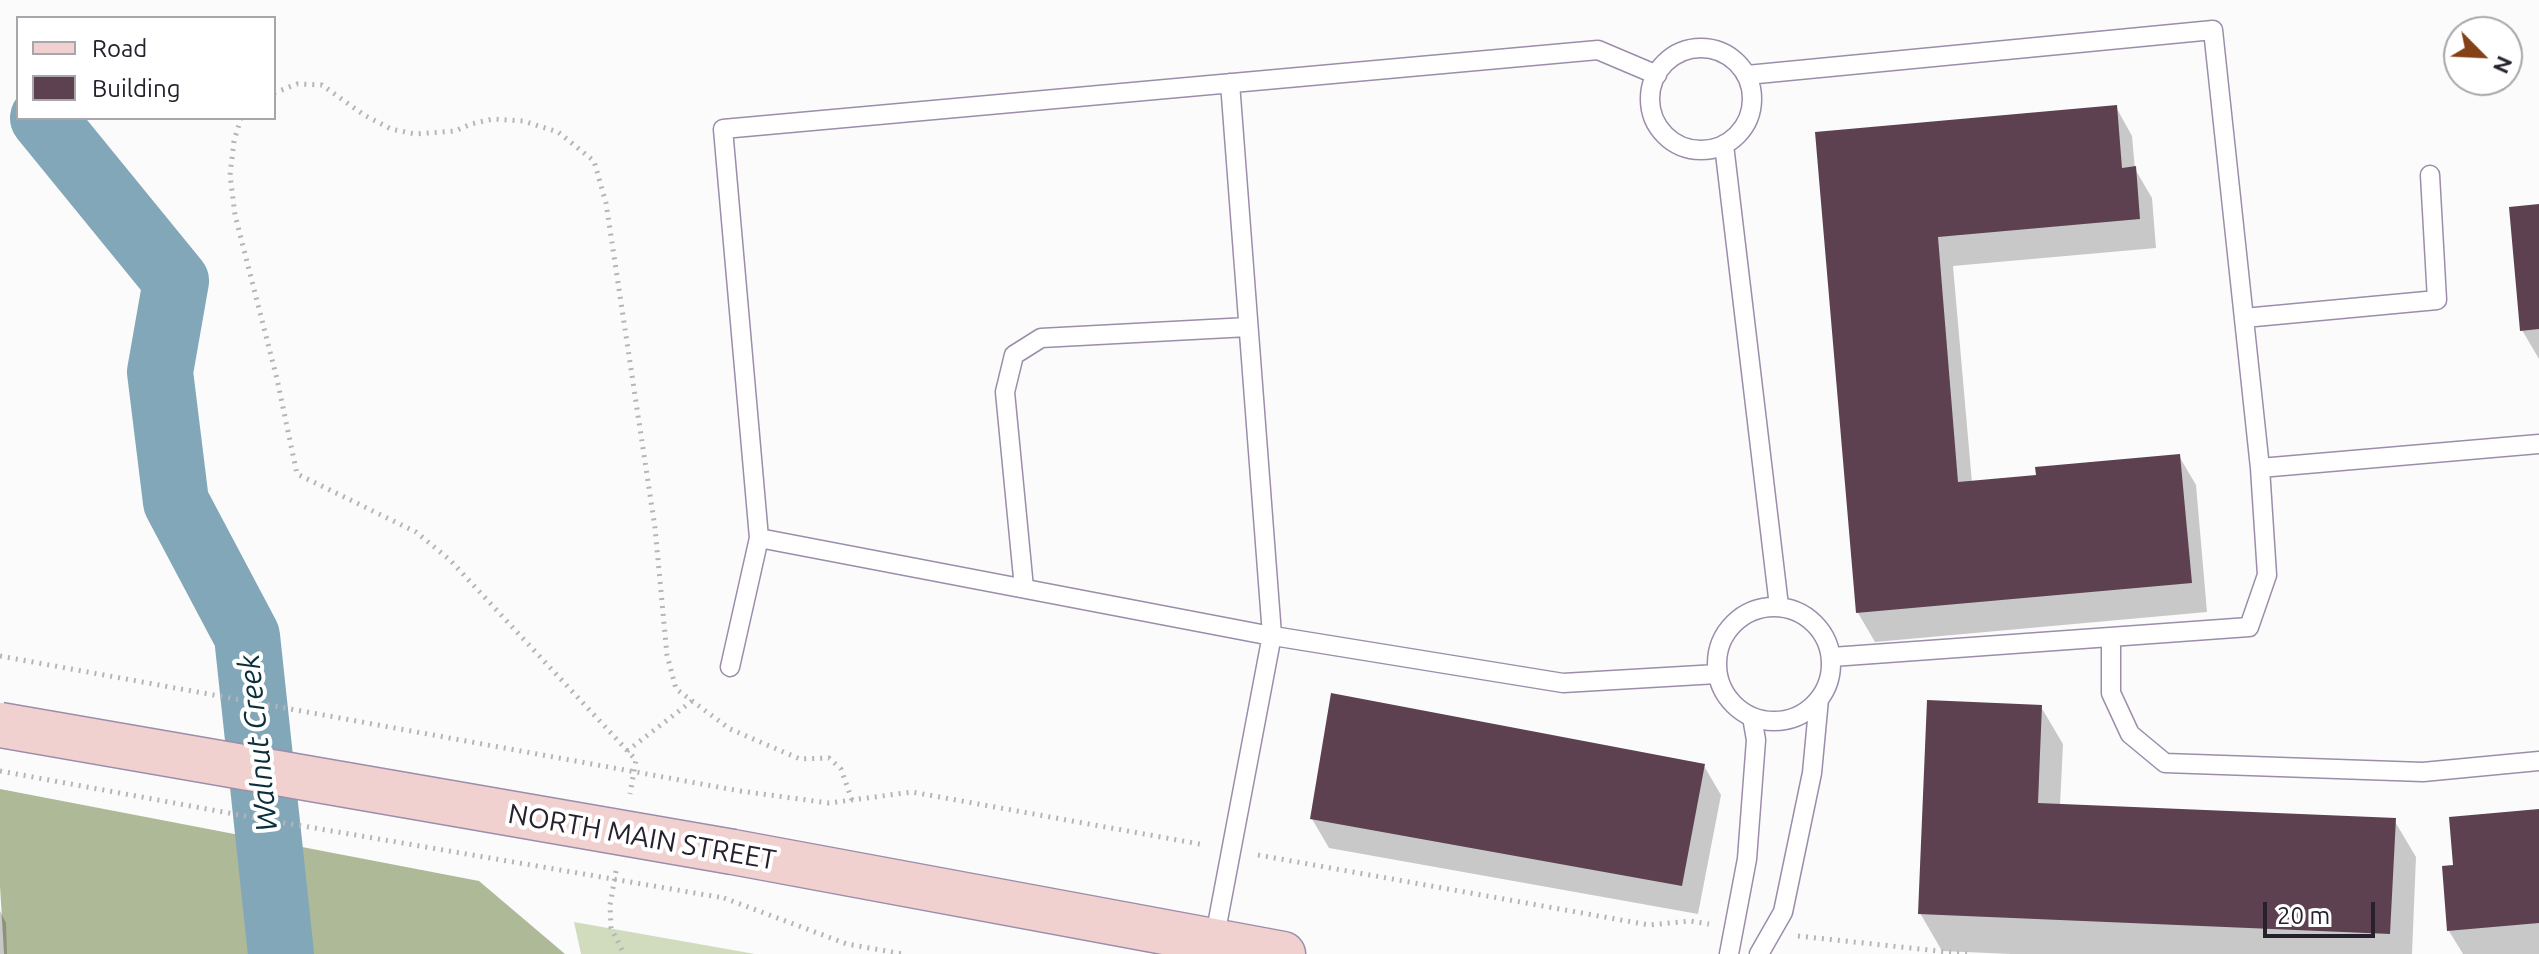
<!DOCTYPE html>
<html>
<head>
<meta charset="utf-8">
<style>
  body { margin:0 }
  #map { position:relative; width:2539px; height:954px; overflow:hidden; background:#fbfbfb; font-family:Ubuntu,sans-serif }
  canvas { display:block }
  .legend { position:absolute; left:16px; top:16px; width:260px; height:104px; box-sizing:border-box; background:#fff; border:2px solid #a9a6ab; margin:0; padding:10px 14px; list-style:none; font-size:24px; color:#27212d }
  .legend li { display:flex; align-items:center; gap:16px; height:40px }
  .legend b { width:40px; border:2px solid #a9a6ab }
  .north { position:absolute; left:2443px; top:16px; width:80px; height:80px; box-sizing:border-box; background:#fff; border:2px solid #a9a6ab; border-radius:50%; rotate:114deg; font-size:22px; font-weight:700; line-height:32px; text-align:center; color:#27212d }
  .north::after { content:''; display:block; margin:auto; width:28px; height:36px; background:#844016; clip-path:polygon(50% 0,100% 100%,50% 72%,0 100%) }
  .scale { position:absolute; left:2263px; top:902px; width:112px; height:36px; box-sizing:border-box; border:4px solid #27212d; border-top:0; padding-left:10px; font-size:24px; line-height:28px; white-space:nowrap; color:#27212d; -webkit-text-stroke:6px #fff; paint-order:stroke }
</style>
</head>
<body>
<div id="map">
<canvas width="2539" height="954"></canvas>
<ul class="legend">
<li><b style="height:10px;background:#f1d1d0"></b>Road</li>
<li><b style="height:22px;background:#5e4151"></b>Building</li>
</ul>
<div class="north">N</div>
<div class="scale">20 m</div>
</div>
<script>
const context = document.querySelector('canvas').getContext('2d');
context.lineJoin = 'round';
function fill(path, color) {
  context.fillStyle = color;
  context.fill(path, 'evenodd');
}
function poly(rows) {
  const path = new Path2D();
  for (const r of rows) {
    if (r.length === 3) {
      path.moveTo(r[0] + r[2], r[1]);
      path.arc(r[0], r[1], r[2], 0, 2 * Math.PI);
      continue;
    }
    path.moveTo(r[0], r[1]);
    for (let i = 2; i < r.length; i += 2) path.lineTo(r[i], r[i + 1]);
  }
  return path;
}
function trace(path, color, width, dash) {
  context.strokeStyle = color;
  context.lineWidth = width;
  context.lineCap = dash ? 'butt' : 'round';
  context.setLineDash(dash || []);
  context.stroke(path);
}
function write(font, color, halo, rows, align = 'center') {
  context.font = font + ' Ubuntu,sans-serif';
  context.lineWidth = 8;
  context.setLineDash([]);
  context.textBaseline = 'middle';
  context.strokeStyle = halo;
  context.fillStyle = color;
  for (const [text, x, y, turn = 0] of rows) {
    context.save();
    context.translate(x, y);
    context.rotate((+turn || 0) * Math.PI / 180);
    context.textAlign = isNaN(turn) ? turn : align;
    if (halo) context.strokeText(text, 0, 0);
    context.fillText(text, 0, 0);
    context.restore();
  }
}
fill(poly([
  [574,922,755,954,581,954]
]), '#d1dbbd');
fill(poly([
  [0,789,479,881,565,954,4,954,0,886]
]), '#aeb998');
fill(poly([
  [2116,107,2132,136,2135,169,2152,198,2156,248,1953,266,1972,483,2038,476,2179,456,2196,485,2207,612,1875,642,1858,613,1817,134],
  [2539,206,2539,359,2522,330],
  [2041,707,2063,744,2060,806,2394,820,2416,857,2412,954,2011,954,1942,951,1920,913],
  [1704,766,1721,795,1698,914,1329,848,1312,819],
  [2539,811,2539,954,2463,954,2449,931,2455,867],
  [0,911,6,923,7,954,0,954]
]), '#0003');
trace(poly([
  [43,118,176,281,160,372,176,502,247,636,281,954]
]), '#82a7b8', 66);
fill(poly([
  [2117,105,2122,168,2136,166,2140,219,1938,237,1958,482,2036,475,2035,467,2180,454,2192,583,1856,613,1815,132],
  [2539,204,2539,329,2520,331,2509,207],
  [1331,693,1705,764,1682,886,1310,819],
  [1927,700,2042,705,2038,803,2396,818,2390,934,1918,914],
  [2539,809,2539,923,2447,931,2442,866,2453,865,2449,817]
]), '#5e4151');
const lane = poly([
  [1701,99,51],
  [1657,75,1598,50,723,129,759,538,1261,634,1563,683,1717,674],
  [1747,75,2213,30,2260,468,2267,575,2249,627,1832,657],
  [1724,145,1779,606],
  [2244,318,2437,300,2430,175],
  [2260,468,2539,444],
  [1024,588,1005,392,1014,355,1041,338,1248,327],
  [1774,664,57],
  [2111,638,2111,693,2130,734,2165,763,2423,772,2539,761],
  [730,667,759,538],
  [1214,941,1272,635,1230,83],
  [1729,954,1747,859,1756,740,1752,717],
  [1759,954,1783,912,1812,773,1819,699]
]);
const secondary = poly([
  [733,852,1283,954]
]);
trace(lane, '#9c8dab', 21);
trace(secondary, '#9c8dab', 47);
trace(poly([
  [274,93,297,84,322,85,364,115,391,129,415,134,455,131,471,124,493,119,523,121,558,132,594,161,606,203,655,528,667,655,676,689,730,729,800,759,829,758,841,769,852,800],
  [241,118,234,141,230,175,235,215,277,379,297,474,416,532,450,560,636,760,630,794],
  [627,751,692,701],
  [740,791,829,803,912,792,1205,845],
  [1258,855,1649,925,1690,921,1709,924],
  [616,871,610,905,611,928,624,954],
  [724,898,847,944,903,954],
  [1798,936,1967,954]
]), '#b6b4b8', 5, [2, 6]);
trace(lane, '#fff', 18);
trace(secondary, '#f1d1d0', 44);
const secondaryBridge = poly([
  [0,725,733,852]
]);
trace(secondaryBridge, '#9c8dab', 47, []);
trace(poly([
  [0,656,740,791],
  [0,771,256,818,724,898]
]), '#b6b4b8', 5, [2, 6]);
trace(secondaryBridge, '#f1d1d0', 44);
write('28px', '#27212d', '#fff', [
  ["NORTH MAIN STREET",642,837,10]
]);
write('italic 30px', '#0b2e3c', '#fff', [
  ["Walnut Creek",258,743,-96]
]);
</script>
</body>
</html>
